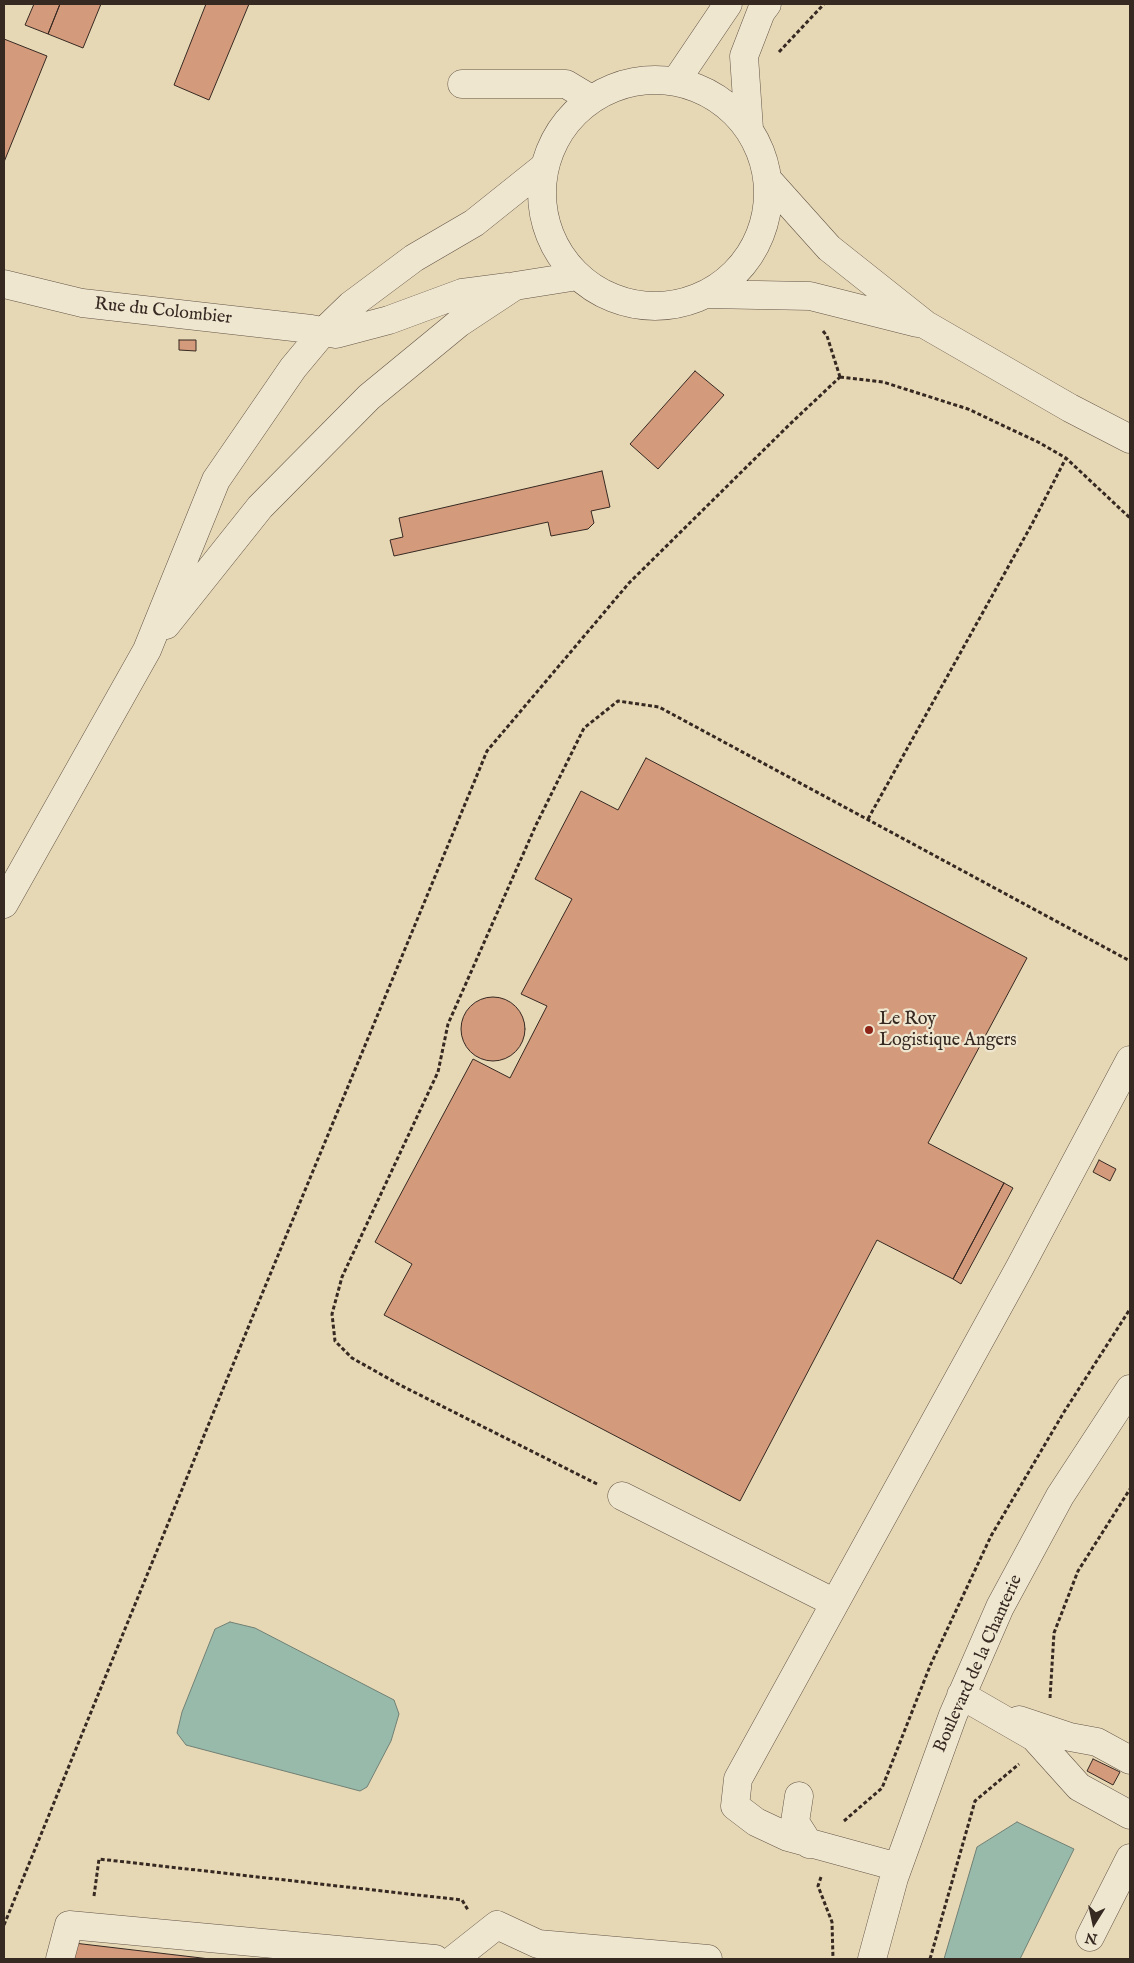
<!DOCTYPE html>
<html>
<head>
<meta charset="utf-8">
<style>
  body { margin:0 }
  #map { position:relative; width:1134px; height:1963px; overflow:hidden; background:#e7d8b5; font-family:"IM FELL English",serif }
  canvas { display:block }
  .frame { position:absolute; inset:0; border:5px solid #362922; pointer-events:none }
  .north { position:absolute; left:1069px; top:1898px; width:50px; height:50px; -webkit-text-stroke:4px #efe6cf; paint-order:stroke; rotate:190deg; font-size:14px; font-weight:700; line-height:20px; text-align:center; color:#362922 }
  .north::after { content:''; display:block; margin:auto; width:18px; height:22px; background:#362922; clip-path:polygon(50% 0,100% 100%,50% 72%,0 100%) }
</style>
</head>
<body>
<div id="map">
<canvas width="1134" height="1963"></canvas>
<div class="frame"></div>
<div class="north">N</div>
</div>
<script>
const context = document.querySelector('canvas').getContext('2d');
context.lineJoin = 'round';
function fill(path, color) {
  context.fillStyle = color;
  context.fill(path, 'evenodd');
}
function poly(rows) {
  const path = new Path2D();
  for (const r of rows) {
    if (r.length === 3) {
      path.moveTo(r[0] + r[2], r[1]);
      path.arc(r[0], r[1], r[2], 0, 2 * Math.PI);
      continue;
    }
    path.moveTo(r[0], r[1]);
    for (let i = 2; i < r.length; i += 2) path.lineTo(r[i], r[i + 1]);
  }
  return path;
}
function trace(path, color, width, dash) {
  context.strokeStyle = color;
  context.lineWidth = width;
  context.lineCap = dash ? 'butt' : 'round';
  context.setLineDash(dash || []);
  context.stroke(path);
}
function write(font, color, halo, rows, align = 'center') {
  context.font = font + ' "IM FELL English",serif';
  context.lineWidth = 4.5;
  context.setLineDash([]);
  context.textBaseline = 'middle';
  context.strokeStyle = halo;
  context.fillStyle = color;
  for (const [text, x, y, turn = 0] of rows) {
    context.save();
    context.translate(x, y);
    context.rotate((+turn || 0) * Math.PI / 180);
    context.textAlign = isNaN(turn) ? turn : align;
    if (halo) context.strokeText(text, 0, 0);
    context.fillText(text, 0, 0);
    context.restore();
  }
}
const water = poly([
  [230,1622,255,1628,394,1700,399,1714,391,1741,367,1787,360,1791,186,1745,177,1733,182,1712,215,1629,230,1622],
  [1017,1822,1074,1849,1020,1959,944,1959,977,1847,1017,1822]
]);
fill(water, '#97baab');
trace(water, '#708074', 1);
const building = poly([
  [34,4,60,4,48,34,25,25,34,4],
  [60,4,101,4,83,48,48,34,60,4],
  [206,4,249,4,209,100,174,85,206,4],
  [4,39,47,56,4,162,4,39],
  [179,340,196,340,196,351,179,350,179,340],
  [695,371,724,395,658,469,630,444,695,371],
  [602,471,610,507,591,511,594,523,588,529,551,536,548,522,394,556,390,540,403,537,399,518,602,471],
  [646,758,1027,958,928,1143,1004,1183,953,1279,877,1240,740,1501,384,1315,412,1264,375,1242,473,1059,510,1078,547,1006,521,994,572,899,535,879,581,791,618,810,646,758],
  [493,1029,32],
  [1099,1160,1116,1169,1110,1181,1093,1172,1099,1160],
  [1004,1183,1013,1188,961,1284,953,1279,1004,1183],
  [1093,1759,1120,1772,1113,1785,1087,1771,1093,1759],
  [74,1943,210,1959,72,1959,74,1943]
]);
fill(building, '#d39a7b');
trace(building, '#362922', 1);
const minor = poly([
  [655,193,113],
  [676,81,728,4],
  [462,84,566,84,591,99],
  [749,129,744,56,761,12,767,4],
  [768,180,829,248,926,325,1070,408,1130,439],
  [4,284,82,303,311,329,336,334,389,320,462,293,508,287],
  [706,294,810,296,917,323],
  [166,625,260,507,369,397,459,323,515,286,578,276],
  [4,904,147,650,216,480,293,368,323,332,351,305,414,258,474,223,544,167],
  [622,1496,835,1603],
  [961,1695,1034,1737,1079,1787,1130,1815],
  [1019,1720,1070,1737,1097,1742,1130,1760],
  [799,1796,795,1822,809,1844],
  [898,1867,788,1837,756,1822,735,1806,738,1779,1020,1267,1130,1060],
  [1090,1937,1130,1858],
  [60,1959,69,1925,435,1959],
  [454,1959,497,1925,538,1944,708,1959],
  [872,1959,894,1878,953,1715,1000,1607,1060,1496,1130,1389]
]);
trace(minor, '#625547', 29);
trace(poly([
  [779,52,824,4],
  [823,331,827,336,840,377],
  [840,377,883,382,968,409,1038,442,1066,458,1130,518],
  [868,819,1032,524,1066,458],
  [597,1484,400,1385,352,1358,335,1341,332,1314,342,1277,438,1072,448,1024,536,825,584,728,618,701,659,707,1130,961],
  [1050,1698,1054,1633,1078,1571,1130,1489],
  [844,1821,882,1788,930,1666,991,1536,1064,1412,1130,1309],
  [821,1877,818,1886,832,1922,833,1959],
  [94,1896,99,1859,462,1900,468,1910],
  [4,1925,250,1323,487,751,629,583,790,424,840,377],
  [930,1959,975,1801,1019,1764]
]), '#362922', 3, [4, 2.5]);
trace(minor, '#efe6cf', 28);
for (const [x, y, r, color] of [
  [869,1030,5,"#8f2418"]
]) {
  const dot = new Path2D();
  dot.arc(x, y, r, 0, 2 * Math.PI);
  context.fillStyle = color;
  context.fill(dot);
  trace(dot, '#efe6cf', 2);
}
write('18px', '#362922', '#efe6cf', [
  ["Rue du Colombier",163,312,6],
  ["Boulevard de la Chanterie",979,1664,-66]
]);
write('18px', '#362922', '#efe6cf', [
  ["Le Roy",879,1020],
  ["Logistique Angers",879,1041]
], 'left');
</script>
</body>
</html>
